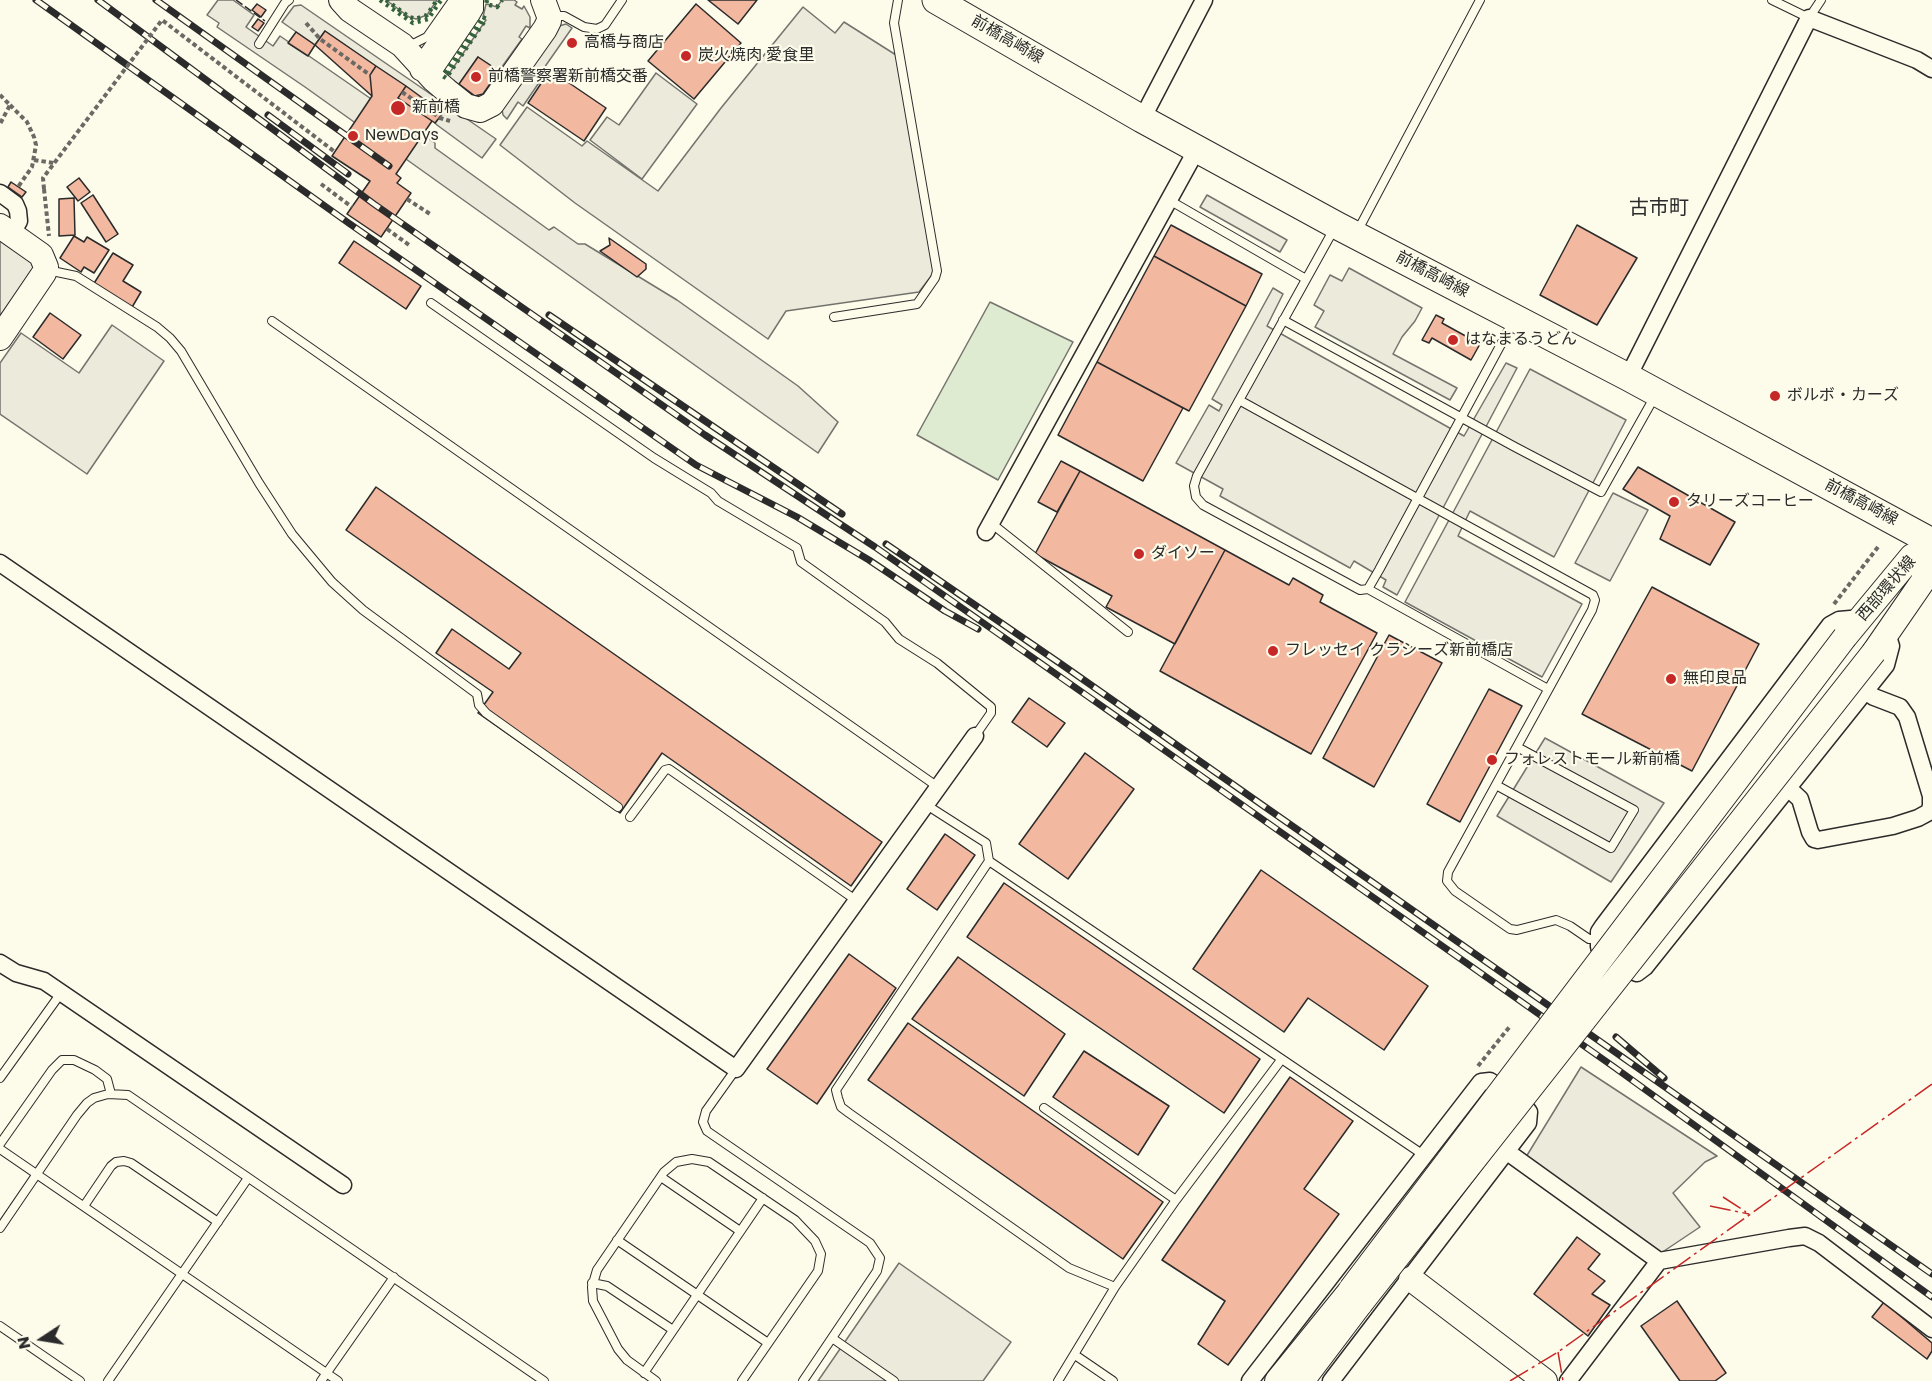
<!DOCTYPE html>
<html>
<head>
<meta charset="utf-8">
<style>
  body { margin:0 }
  #map { position:relative; width:1932px; height:1381px; overflow:hidden; background:#fdfbea; font-family:Poppins,sans-serif }
  canvas { display:block }
  .north { position:absolute; left:12px; top:1309px; width:60px; height:60px; -webkit-text-stroke:4px #fdfbea; paint-order:stroke; rotate:258deg; font-size:16px; font-weight:700; line-height:24px; text-align:center; color:#2b2b2b }
  .north::after { content:''; display:block; margin:auto; width:21px; height:27px; background:#2b2b2b; clip-path:polygon(50% 0,100% 100%,50% 72%,0 100%) }
</style>
</head>
<body>
<div id="map">
<canvas width="1932" height="1381"></canvas>
<div class="north">N</div>
</div>
<script>
const context = document.querySelector('canvas').getContext('2d');
context.lineJoin = 'round';
function fill(path, color) {
  context.fillStyle = color;
  context.fill(path, 'evenodd');
}
function poly(rows) {
  const path = new Path2D();
  for (const r of rows) {
    path.moveTo(r[0], r[1]);
    for (let i = 2; i < r.length; i += 2) path.lineTo(r[i], r[i + 1]);
  }
  return path;
}
function trace(path, color, width, dash) {
  context.strokeStyle = color;
  context.lineWidth = width;
  context.lineCap = dash ? 'butt' : 'round';
  context.setLineDash(dash || []);
  context.stroke(path);
}
function write(font, color, halo, rows, align = 'center') {
  context.font = font + ' Poppins,"Noto Sans JP",sans-serif';
  context.lineWidth = 4.5;
  context.setLineDash([]);
  context.textBaseline = 'middle';
  context.strokeStyle = halo;
  context.fillStyle = color;
  for (const [text, x, y, turn = 0] of rows) {
    context.save();
    context.translate(x, y);
    context.rotate((+turn || 0) * Math.PI / 180);
    context.textAlign = isNaN(turn) ? turn : align;
    if (halo) context.strokeText(text, 0, 0);
    context.fillText(text, 0, 0);
    context.restore();
  }
}
const green = poly([
  [990,302,1073,342,998,480,917,435,990,302]
]);
fill(green, '#deebd1');
trace(green, '#74746e', 1.5);
const parking = poly([
  [218,0,233,0,254,15,246,27,273,46,280,36,435,143,435,148,549,230,554,227,578,244,585,244,677,300,798,386,838,422,818,453,305,87,217,27,219,23,207,15,218,0],
  [386,0,437,0,427,15,416,19,409,17,386,0],
  [502,0,514,0,517,2,515,5,522,9,524,6,530,17,530,28,526,26,519,37,522,39,499,71,478,57,458,86,446,78,486,20,483,17,486,4,497,7,502,0],
  [301,5,496,139,482,158,437,125,435,123,443,113,325,31,315,45,282,22,294,6,301,5],
  [803,7,835,33,844,22,896,55,935,271,919,292,786,311,768,339,575,203,500,145,527,107,582,146,587,141,658,191,721,108,803,7],
  [566,24,572,28,544,68,547,71,523,106,518,102,507,119,503,115,502,109,559,26,566,24],
  [656,73,697,104,642,179,590,140,607,117,619,125,656,73],
  [1207,195,1287,240,1280,252,1200,207,1207,195],
  [0,239,36,264,0,316,0,239],
  [1349,268,1422,308,1415,321,1402,337,1393,354,1457,388,1450,400,1315,327,1324,311,1314,305,1330,275,1342,281,1349,268],
  [1273,288,1283,294,1267,326,1464,436,1506,363,1517,368,1397,595,1383,587,1386,580,1354,561,1350,568,1220,496,1223,489,1176,463,1209,405,1219,411,1222,405,1212,399,1273,288],
  [112,325,164,361,87,474,0,414,0,363,21,333,79,373,112,325],
  [1530,369,1626,420,1554,557,1470,511,1458,536,1582,604,1542,677,1405,602,1530,369],
  [1613,493,1648,510,1610,581,1575,563,1613,493],
  [1545,738,1664,803,1611,882,1497,816,1545,738],
  [1581,1067,1717,1156,1705,1162,1673,1193,1700,1227,1658,1255,1526,1157,1581,1067],
  [899,1263,1011,1342,983,1381,818,1381,899,1263]
]);
fill(parking, '#eceadb');
trace(parking, '#74746e', 1.5);
const building = poly([
  [708,0,757,0,738,24,708,0],
  [257,4,266,10,261,17,252,10,257,4],
  [696,4,741,43,694,99,648,61,696,4],
  [258,19,264,23,258,31,252,27,258,19],
  [325,31,376,66,370,75,372,96,315,45,325,31],
  [296,32,315,45,308,56,288,43,296,32],
  [478,57,499,71,483,94,475,96,459,84,478,57],
  [376,66,406,86,398,98,432,121,396,174,401,178,397,183,411,193,381,237,347,214,370,181,332,156,372,96,370,75,376,66],
  [550,70,606,108,584,141,528,103,550,70],
  [406,86,443,113,435,123,398,98,406,86],
  [79,178,90,192,78,201,67,187,79,178],
  [11,182,26,192,22,197,8,187,11,182],
  [93,195,118,234,106,242,81,203,93,195],
  [74,198,75,235,59,236,59,199,74,198],
  [1171,225,1262,274,1246,306,1154,256,1171,225],
  [1577,225,1637,258,1597,325,1540,295,1577,225],
  [74,236,84,242,87,237,109,250,94,273,84,267,81,272,60,258,74,236],
  [609,238,646,264,646,269,637,277,600,251,610,245,609,238],
  [354,241,421,286,406,309,339,263,354,241],
  [113,253,133,265,123,281,141,292,131,309,93,285,113,253],
  [1154,256,1246,306,1189,411,1097,362,1154,256],
  [50,313,81,335,63,359,33,337,50,313],
  [1436,315,1444,319,1442,323,1480,344,1471,360,1432,338,1429,343,1422,340,1436,315],
  [1097,362,1183,408,1143,481,1058,435,1097,362],
  [1061,461,1080,471,1057,512,1038,502,1061,461],
  [1638,467,1735,522,1710,565,1660,539,1670,516,1623,489,1638,467],
  [1080,471,1225,550,1175,644,1106,607,1112,596,1035,554,1080,471],
  [376,487,882,842,851,886,662,753,620,813,478,713,493,692,436,653,452,629,509,669,521,653,346,530,376,487],
  [1225,550,1289,585,1293,578,1323,595,1320,602,1377,633,1311,754,1160,671,1225,550],
  [1652,587,1759,644,1692,771,1582,714,1652,587],
  [1389,635,1442,663,1374,787,1323,758,1389,635],
  [1489,689,1522,706,1460,822,1427,804,1489,689],
  [1029,698,1065,723,1047,747,1012,722,1029,698],
  [1085,753,1134,789,1068,879,1019,844,1085,753],
  [945,834,975,855,937,910,907,889,945,834],
  [1261,870,1428,986,1384,1050,1308,998,1284,1032,1193,969,1261,870],
  [1004,883,1260,1059,1224,1113,967,937,1004,883],
  [849,954,896,988,817,1104,767,1069,849,954],
  [958,957,1065,1034,1024,1096,912,1019,958,957],
  [908,1023,1163,1202,1123,1259,868,1080,908,1023],
  [1084,1051,1169,1106,1138,1155,1053,1097,1084,1051],
  [1290,1077,1353,1121,1304,1189,1339,1214,1228,1365,1198,1344,1225,1301,1162,1260,1290,1077],
  [1577,1237,1600,1254,1588,1269,1605,1281,1592,1294,1610,1305,1588,1336,1534,1294,1577,1237],
  [1677,1301,1726,1373,1715,1381,1680,1381,1641,1326,1677,1301],
  [1884,1302,1932,1343,1932,1351,1927,1359,1872,1317,1884,1302]
]);
fill(building, '#f2b8a0');
trace(building, '#2b2b2b', 1.5);
const lane = poly([
  [1772,0,1809,18,1821,0],
  [550,16,564,16,584,27,597,29,605,25,622,0],
  [259,44,285,3,289,0],
  [405,45,415,43,427,37,453,0],
  [435,76,475,17,479,10,479,0],
  [1169,200,1306,279],
  [1334,229,1197,476,1194,486,1196,497,1203,505,1360,590,1368,589,1379,570,1513,322],
  [1357,232,1480,0],
  [48,266,52,271,76,276,157,327,170,338,181,351,259,483,292,534,332,582,363,610,477,694,479,705,486,713,618,807],
  [431,303,654,458,711,493,718,501,797,548,801,562,885,622,899,639,937,663,991,707,991,713,975,736],
  [834,317,917,304,935,278,937,271,894,23,898,0],
  [1283,320,1515,447,1601,492,1655,396],
  [272,321,938,787],
  [1239,400,1593,595,1595,600,1592,610,1448,872,1447,881,1455,891,1510,929,1517,930,1556,920,1570,926,1589,939,1598,939],
  [991,523,1128,632],
  [1368,589,1548,689],
  [1496,785,1611,848,1634,810,1517,747],
  [925,804,986,843,989,861,836,1090,838,1098,841,1107,849,1113,1069,1268,1115,1287],
  [630,817,665,770,669,769,857,901],
  [989,861,1425,1156],
  [736,1069,706,1111,703,1122,707,1131,870,1243,880,1258,877,1271,803,1381],
  [0,1078,61,993],
  [1044,1108,1176,1200],
  [0,1144,52,1070,62,1060,74,1060,95,1070,107,1079,111,1094],
  [0,1149,338,1381],
  [661,1177,740,1231],
  [84,1206,111,1166,116,1162,124,1161,131,1163,218,1222],
  [0,1228,77,1115,87,1103,94,1098,108,1094,128,1095,544,1381],
  [617,1240,768,1343],
  [592,1283,607,1286,673,1330],
  [0,1326,80,1381],
  [832,1338,894,1381],
  [1075,1355,1113,1381],
  [644,1373,763,1198],
  [108,1381,248,1178],
  [321,1381,394,1277],
  [656,1381,627,1360,618,1349,593,1301,592,1287,597,1270,664,1172,676,1162,692,1159,709,1162,795,1220,815,1241,821,1254,818,1271,742,1381],
  [1058,1381,1115,1287,1176,1200,1281,1060]
]);
const street = poly([
  [1142,119,1204,0],
  [0,193,15,204,18,211,19,221,12,234],
  [1628,377,1809,18,1917,60,1932,69],
  [986,532,1197,149],
  [0,563,736,1069,975,736],
  [1862,618,1839,620,1830,625,1603,926,1599,932,1599,947,1613,960,1629,970,1637,973,1645,967,1886,665,1891,646,1887,634],
  [1788,788,1800,799,1810,832,1814,839,1818,840,1893,826,1918,818,1929,812,1931,806,1931,796,1907,717,1900,707,1874,697,1865,691],
  [0,963,16,973,44,981,343,1185],
  [1506,1151,1659,1261],
  [1250,1381,1481,1082,1490,1081,1526,1108,1529,1112,1528,1123,1331,1381],
  [1568,1381,1659,1261,1789,1238,1805,1236,1819,1243,1932,1329]
]);
const secondary = poly([
  [341,0,350,10,402,45,433,79,446,90,466,106,480,110,492,104,545,29,549,21,549,16,543,0],
  [422,69,471,0],
  [0,226,41,255,46,267,44,273,0,338],
  [1845,637,1912,556,1932,547],
  [1874,652,1923,581,1927,564,1932,554],
  [1411,1279,1545,1381],
  [1277,1381,1350,1291],
  [1302,1381,1361,1303]
]);
const primary = poly([
  [936,0,1142,119,1336,225,1628,377,1932,542]
]);
trace(lane, '#2b2b2b', 10);
trace(street, '#2b2b2b', 19);
trace(secondary, '#2b2b2b', 26);
trace(primary, '#2b2b2b', 29);
trace(poly([
  [306,23,320,39,370,75],
  [402,92,440,118,450,121],
  [0,95,10,105,0,124],
  [10,105,27,122,34,137,36,145,32,167,18,187],
  [34,160,54,163],
  [321,184,352,207],
  [44,189,49,236],
  [407,199,430,214],
  [387,229,409,245],
  [1834,604,1878,547],
  [1478,1066,1511,1025]
]), '#6a6964', 4, [4.5, 3]);
trace(lane, '#fdfbea', 8);
trace(street, '#fdfbea', 16);
trace(secondary, '#fdfbea', 24);
trace(primary, '#fdfbea', 27);
const rail = poly([
  [36,0,350,224,696,465,797,517,869,560,945,611,978,629],
  [98,0,374,204,705,435,875,547,1123,721,1614,1067,1932,1297],
  [156,0,389,166],
  [268,115,348,174],
  [549,315,842,514],
  [886,544,1061,664,1932,1274],
  [1616,1037,1664,1078]
]);
trace(rail, '#2b2b2b', 7);
trace(rail, '#fdfbea', 4.5, [14]);
const secondaryBridge = poly([
  [1351,1289,1845,637],
  [1361,1303,1874,652]
]);
trace(secondaryBridge, '#2b2b2b', 26, []);
trace(poly([
  [44,189,43,178,162,20,335,152]
]), '#6a6964', 4, [4.5, 3]);
trace(secondaryBridge, '#fdfbea', 24);
trace(poly([
  [380,0,413,23,428,19,441,0],
  [386,0,409,17,416,19,427,15,437,0],
  [487,0,486,4,497,7,502,0],
  [483,17,486,19,446,78,443,76,483,17]
]), '#34623c', 4.5, [3, 4.5]);
trace(poly([
  [236,0,265,21]
]), '#2b2b2b', 1.5, [8, 3]);
trace(poly([
  [1723,1197,1746,1212],
  [1710,1206,1749,1214],
  [1558,1352,1563,1381],
  [1510,1381,1558,1352,1932,1084]
]), '#c62828', 1.5, [21, 4.5, 3, 4.5]);
for (const [x, y, r, color] of [
  [572,43,6,"#c62828"],
  [686,56,6,"#c62828"],
  [476,77,6,"#c62828"],
  [398,108,8,"#c62828"],
  [353,136,6,"#c62828"],
  [1453,340,6,"#c62828"],
  [1775,396,6,"#c62828"],
  [1674,502,6,"#c62828"],
  [1139,554,6,"#c62828"],
  [1273,651,6,"#c62828"],
  [1671,679,6,"#c62828"],
  [1492,760,6,"#c62828"]
]) {
  const dot = new Path2D();
  dot.arc(x, y, r, 0, 2 * Math.PI);
  context.fillStyle = color;
  context.fill(dot);
  trace(dot, '#fdfbea', 2);
}
write('16px', '#2b2b2b', '#fdfbea', [
  ["前橋高崎線",1007,40,30],
  ["前橋高崎線",1432,275,28],
  ["前橋高崎線",1861,503,28],
  ["西部環状線",1887,589,-49]
]);
write('16px', '#2b2b2b', '#fdfbea', [
  ["高橋与商店",584,43],
  ["炭火焼肉 愛食里",698,56],
  ["前橋警察署新前橋交番",488,77],
  ["新前橋",412,108],
  ["NewDays",365,136],
  ["はなまるうどん",1465,340],
  ["ボルボ・カーズ",1787,396],
  ["タリーズコーヒー",1686,502],
  ["ダイソー",1151,554],
  ["フレッセイ クラシーズ新前橋店",1285,651],
  ["無印良品",1683,679],
  ["フォレストモール新前橋",1504,760]
], 'left');
write('20px', '#2b2b2b', '#fdfbea', [
  ["古市町",1659,209]
]);
</script>
</body>
</html>
